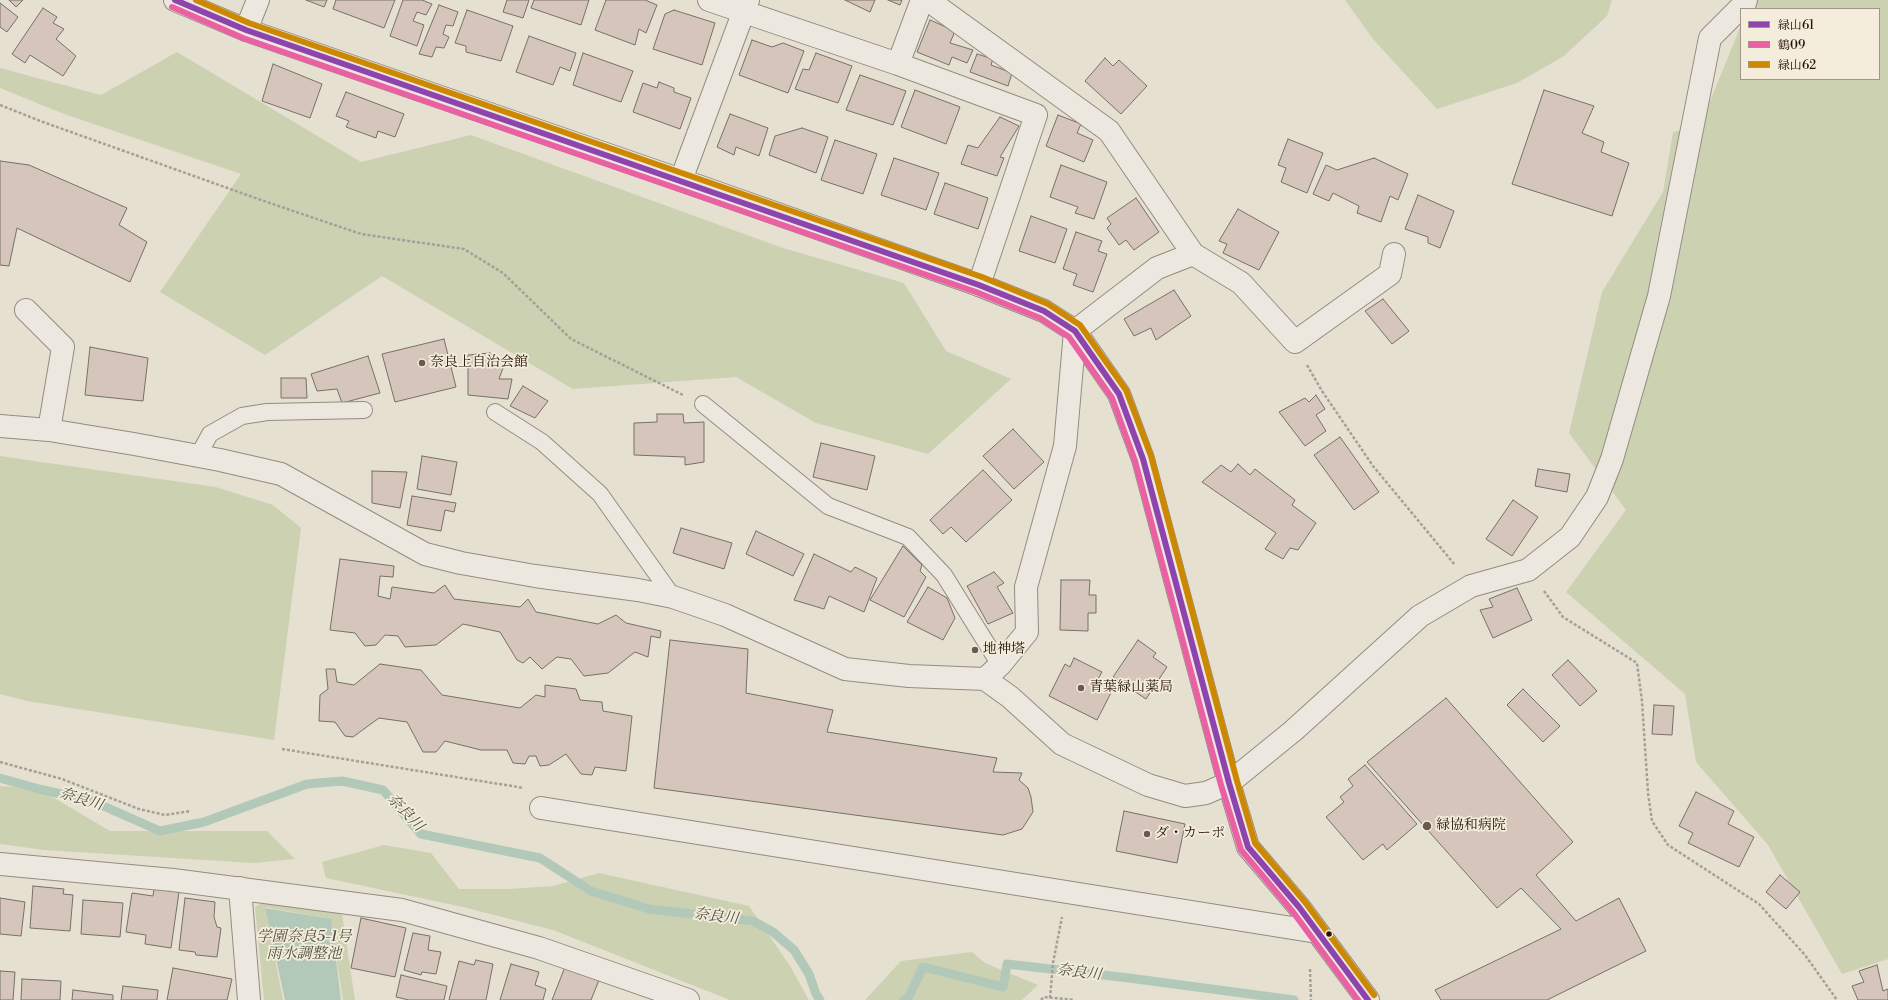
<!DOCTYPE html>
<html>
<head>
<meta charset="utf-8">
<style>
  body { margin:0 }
  #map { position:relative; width:1888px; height:1000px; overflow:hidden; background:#e6e0d1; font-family:"Libre Bodoni","Noto Serif JP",serif }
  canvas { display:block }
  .legend { position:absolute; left:1740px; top:8px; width:140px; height:72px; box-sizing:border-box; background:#f5eddb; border:1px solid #a19587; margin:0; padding:5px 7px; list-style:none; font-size:12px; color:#241209 }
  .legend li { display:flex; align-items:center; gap:8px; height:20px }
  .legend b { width:20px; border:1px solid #a19587 }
</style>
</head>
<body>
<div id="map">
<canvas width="1888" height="1000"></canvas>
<ul class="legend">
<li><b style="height:5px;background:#8e44ad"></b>緑山61</li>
<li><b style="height:5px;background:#e960a3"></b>鶴09</li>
<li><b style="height:5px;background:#cd8802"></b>緑山62</li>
</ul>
</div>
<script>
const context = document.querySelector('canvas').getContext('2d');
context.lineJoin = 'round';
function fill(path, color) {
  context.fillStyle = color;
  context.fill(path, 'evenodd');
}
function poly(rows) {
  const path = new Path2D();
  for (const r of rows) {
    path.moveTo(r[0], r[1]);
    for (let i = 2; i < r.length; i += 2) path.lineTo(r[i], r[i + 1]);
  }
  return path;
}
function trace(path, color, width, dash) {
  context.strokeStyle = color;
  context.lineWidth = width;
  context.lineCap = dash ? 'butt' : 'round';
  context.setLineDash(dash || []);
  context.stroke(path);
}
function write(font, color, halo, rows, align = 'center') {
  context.font = font + ' "Libre Bodoni","Noto Serif JP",serif';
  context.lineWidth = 3.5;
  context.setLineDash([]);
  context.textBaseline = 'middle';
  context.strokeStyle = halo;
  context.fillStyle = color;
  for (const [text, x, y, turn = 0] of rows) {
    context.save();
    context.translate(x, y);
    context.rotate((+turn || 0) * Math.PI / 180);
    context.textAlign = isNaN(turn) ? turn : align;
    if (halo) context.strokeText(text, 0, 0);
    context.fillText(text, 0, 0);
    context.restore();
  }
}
fill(poly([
  [1345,0,1612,0,1607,16,1564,56,1517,83,1437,109,1373,39],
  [1752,0,1888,0,1888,959,1842,974,1768,845,1696,762,1685,694,1566,592,1626,510,1569,433,1602,292,1663,192,1673,132,1700,126,1741,25,1741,79,1879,79,1879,9,1748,9],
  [177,52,361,162,471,135,783,248,904,283,946,351,1011,379,928,454,816,423,736,377,573,389,382,276,265,355,160,292,241,174,64,114,0,88,0,68,101,95],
  [0,456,216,487,273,505,301,528,274,740,27,701,0,694],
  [0,786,39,789,110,831,267,831,295,859,253,863,44,850,0,844],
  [384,845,431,853,459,889,509,889,553,886,599,873,749,906,790,966,809,1000,730,1000,553,930,463,907,326,878,322,862],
  [270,901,342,914,355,1000,343,1000,330,919,265,907,283,1000,264,1000,255,907,262,903],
  [972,952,985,963,1038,985,1022,1000,865,1000,901,961]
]), '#ccd1b2');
fill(poly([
  [265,908,331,919,341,1000,285,1000]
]), '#b2c9b9');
trace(poly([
  [0,778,39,789,92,801,160,831,204,822,307,784,342,781,383,790,421,834,540,858,591,891,649,909,753,921,773,932,794,950,809,974,816,994,820,1000],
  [904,1000,908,998,923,967,1003,987,1007,964,1129,978,1294,1000]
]), '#b2c9b9', 9);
const building = poly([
  [9,0,23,0,16,7,9,0],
  [306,0,327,0,324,7,306,0],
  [336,0,395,0,384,28,333,9,336,0],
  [403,0,422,0,432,4,426,15,417,12,413,21,424,25,417,46,390,36,403,0],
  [507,0,529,0,523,18,503,12,507,0],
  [534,0,589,0,581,25,531,8,534,0],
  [606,0,645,0,657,5,646,33,639,29,635,45,595,30,606,0],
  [845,0,875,0,870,12,845,0],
  [888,0,902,0,900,5,888,0],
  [0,3,18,17,7,32,0,27,0,3],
  [439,5,458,12,453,26,446,25,443,34,449,37,444,48,436,47,432,57,419,54,439,5],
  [43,8,57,17,53,23,64,29,56,39,76,56,63,76,30,55,25,63,12,54,43,8],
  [467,10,513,26,501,61,466,52,466,46,455,43,467,10],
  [674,10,715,23,702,65,653,49,665,14,674,10],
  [930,20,955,31,950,43,973,50,967,63,952,57,949,65,917,52,930,20],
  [529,36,576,53,570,71,560,67,553,85,516,72,529,36],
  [752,40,772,47,783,43,804,51,788,93,739,75,752,40],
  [583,53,633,71,621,102,573,85,583,53],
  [816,53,852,66,838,103,795,89,803,69,809,70,816,53],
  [977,54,993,59,991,65,1012,73,1008,86,970,72,977,54],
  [1105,58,1113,66,1119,60,1147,86,1121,114,1085,81,1105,58],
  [273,64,322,84,310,118,262,101,273,64],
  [860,75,906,91,893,125,846,110,860,75],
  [659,82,674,88,674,92,691,98,680,129,633,112,643,83,657,88,659,82],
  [915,90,960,107,946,144,901,127,915,90],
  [1544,90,1594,106,1582,133,1604,142,1601,152,1629,163,1612,216,1512,184,1544,90],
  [346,92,404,114,395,137,378,131,376,138,346,127,349,121,336,116,346,92],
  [730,114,768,128,759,156,736,147,734,155,717,147,730,114],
  [1058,115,1081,124,1077,133,1093,140,1084,162,1046,146,1058,115],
  [1000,117,1019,126,1000,157,1004,158,997,176,961,164,968,145,978,148,1000,117],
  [802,128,828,137,816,173,769,155,775,136,802,128],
  [1288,139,1323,153,1307,193,1281,182,1286,168,1278,165,1288,139],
  [835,140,877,154,863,194,821,180,835,140],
  [894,158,939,173,926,210,881,195,894,158],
  [1374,158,1408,174,1398,200,1390,196,1381,222,1357,213,1359,206,1333,193,1329,201,1313,194,1326,165,1337,170,1374,158],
  [0,161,29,165,127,208,119,225,147,242,130,282,17,228,9,266,0,265,0,161],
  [1061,165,1107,182,1094,219,1075,213,1078,207,1050,197,1061,165],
  [945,183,988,198,978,229,934,214,945,183],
  [1418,195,1454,211,1440,248,1428,243,1428,237,1405,229,1418,195],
  [1136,198,1159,232,1134,250,1126,240,1119,245,1107,228,1111,224,1107,218,1136,198],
  [1238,209,1279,232,1259,270,1223,253,1227,244,1219,241,1238,209],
  [1031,216,1067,229,1055,263,1019,251,1031,216],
  [1076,232,1102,241,1098,251,1107,254,1093,292,1073,285,1077,274,1063,269,1076,232],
  [1174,290,1191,316,1156,340,1151,328,1134,336,1124,319,1174,290],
  [1383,299,1409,331,1392,344,1365,311,1383,299],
  [444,339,456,387,395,402,382,354,444,339],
  [90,347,148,358,143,401,85,395,90,347],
  [490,353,503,368,499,379,512,379,508,399,468,395,468,355,490,353],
  [368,356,380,393,342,403,337,389,317,391,311,374,368,356],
  [281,378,306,378,307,398,281,398,281,378],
  [523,386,548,401,535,418,510,406,523,386],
  [1316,395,1325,409,1316,415,1326,431,1305,446,1279,412,1305,398,1309,402,1316,395],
  [657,414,683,414,684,423,704,422,704,462,685,465,685,457,634,455,634,423,657,422,657,414],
  [1013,429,1044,462,1014,489,983,456,1013,429],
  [1340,437,1379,492,1354,510,1314,455,1340,437],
  [821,443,875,456,867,490,813,477,821,443],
  [422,456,457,462,451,495,417,489,422,456],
  [1238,464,1250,475,1255,469,1295,500,1292,505,1316,523,1298,550,1290,548,1283,559,1265,549,1276,533,1202,482,1221,465,1231,472,1238,464],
  [1538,469,1570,474,1567,492,1535,486,1538,469],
  [983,470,1012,500,966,542,951,527,943,534,930,520,983,470],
  [372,471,407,472,400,508,372,503,372,471],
  [412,496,456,503,454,512,445,510,441,531,407,525,412,496],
  [1513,500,1538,517,1512,556,1486,539,1513,500],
  [681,528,732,543,724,569,673,553,681,528],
  [756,531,804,554,793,576,746,554,756,531],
  [903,546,922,565,920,571,926,577,904,617,870,600,903,546],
  [814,554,851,572,855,567,877,578,864,612,829,596,824,609,794,600,814,554],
  [340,559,394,566,393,577,380,576,378,596,390,599,392,587,434,593,445,585,454,599,520,607,528,599,536,612,598,624,616,615,626,623,661,631,660,638,651,636,648,657,635,652,608,673,584,676,571,659,557,657,542,669,530,657,523,663,517,660,500,632,463,624,436,645,405,647,398,636,385,635,376,645,365,646,355,633,330,630,340,559],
  [994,572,1004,583,997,587,1013,613,988,624,967,586,994,572],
  [1061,580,1090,580,1089,595,1096,595,1096,613,1088,613,1088,631,1060,630,1061,580],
  [928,587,947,598,955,618,943,640,907,622,928,587],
  [1517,588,1532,620,1493,638,1480,610,1493,607,1489,599,1517,588],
  [670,640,748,649,746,693,833,710,827,732,997,758,993,772,1022,773,1019,780,1028,788,1031,797,1033,812,1022,829,1003,835,654,788,670,640],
  [1138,640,1156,653,1153,657,1167,667,1146,699,1113,677,1138,640],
  [1074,658,1102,672,1098,679,1114,687,1097,720,1049,696,1065,664,1070,667,1074,658],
  [1568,660,1597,691,1580,706,1552,675,1568,660],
  [380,664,421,670,442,695,520,708,536,695,545,697,545,685,576,689,580,700,602,702,603,711,632,716,626,771,595,767,592,775,581,774,566,754,549,765,540,766,536,756,529,756,525,764,513,763,507,750,481,750,445,741,436,752,423,752,407,722,379,718,353,737,345,736,335,722,319,721,320,695,328,689,326,669,335,669,337,682,354,685,380,664],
  [1523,689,1560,726,1543,742,1507,705,1523,689],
  [1446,698,1573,842,1536,875,1576,921,1619,898,1646,951,1547,1000,1441,1000,1435,990,1561,929,1521,888,1497,908,1367,762,1446,698],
  [1654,705,1674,706,1672,735,1652,734,1654,705],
  [1365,765,1417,824,1387,850,1383,844,1363,860,1326,817,1344,802,1340,797,1353,786,1348,779,1365,765],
  [1696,792,1734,811,1728,824,1754,837,1739,867,1688,843,1693,833,1679,826,1696,792],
  [1124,811,1185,824,1177,863,1116,851,1124,811],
  [1780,875,1800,892,1786,909,1766,892,1780,875],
  [33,886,64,889,63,894,73,895,70,931,30,928,33,886],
  [154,889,179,892,171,948,145,944,146,935,126,932,132,893,153,896,154,889],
  [0,898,25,902,21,936,0,934,0,898],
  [185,898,215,902,214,917,217,927,221,928,217,957,196,955,195,952,179,950,185,898],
  [83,900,123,903,120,937,81,934,83,900],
  [361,918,406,928,395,977,351,968,361,918],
  [413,933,430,936,428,950,441,952,436,974,422,972,421,975,404,970,413,933],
  [476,960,493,964,486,1000,449,1000,459,961,474,965,476,960],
  [511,964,539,972,535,985,546,989,543,1000,500,1000,511,964],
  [1877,965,1883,991,1888,989,1888,1000,1858,1000,1852,986,1864,982,1859,971,1877,965],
  [565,967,599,980,591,1000,552,1000,565,967],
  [173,968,232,979,227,1000,167,1000,173,968],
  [0,971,15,972,13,1000,0,1000,0,971],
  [401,975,447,986,444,1000,409,1000,396,997,401,975],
  [22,979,61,981,60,1000,21,1000,22,979],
  [123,986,158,990,157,1000,121,1000,123,986],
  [73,990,113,995,113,1000,72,1000,73,990]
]);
fill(building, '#d6c5ba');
trace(building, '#767068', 1);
const service = poly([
  [703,404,828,506,908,537,944,575,1000,665],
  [495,412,542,442,600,494,673,597],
  [198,456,210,434,242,416,267,412,364,410]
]);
const minor = poly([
  [709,0,898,64,1036,115,979,285],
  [928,0,1109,131,1193,254,1241,283,1295,342,1390,274,1394,254],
  [898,64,922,0],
  [26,310,63,347,49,430],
  [0,426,49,430,134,444,220,460,281,474,425,554,461,563,535,576,638,590,673,597,725,615,845,669,909,676,985,679,1010,697,1062,744,1148,785,1185,796,1206,793,1229,783,1293,731,1420,616,1471,586,1528,570,1570,537,1597,497,1612,459,1659,296,1710,38,1745,3,1746,0],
  [985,679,1000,665,1027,632,1026,587,1065,446,1075,331,1157,268,1193,254],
  [541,808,1317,932],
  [0,864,173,880,402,910,539,948,688,1000],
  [240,888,249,1000]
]);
const tertiary = poly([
  [175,0,246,30,681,180,979,285,1044,311,1075,331,1119,394,1143,459,1229,783,1248,847,1299,907,1368,1000],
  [246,30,258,0],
  [681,180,748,0]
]);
trace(service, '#928c83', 18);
trace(minor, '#928c83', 24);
trace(tertiary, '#928c83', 24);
trace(poly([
  [0,105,43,122,261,200,361,234,464,249,503,273,571,339,683,395],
  [1307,365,1322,391,1373,466,1455,565],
  [1544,591,1563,617,1637,663,1642,701,1648,793,1652,821,1668,845,1759,904,1805,955,1837,1000],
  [282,749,524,788],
  [0,762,62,779,139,809,165,815,191,811],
  [1310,969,1311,1000],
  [1050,998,1053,963,1062,917],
  [1041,1000,1044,997,1074,1000]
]), '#a59f99', 2.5, [3, 2]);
trace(service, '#ece8e0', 16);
trace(minor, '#ece8e0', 22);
trace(tertiary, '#ece8e0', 22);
trace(poly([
  [175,0,246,30,979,285,1044,311,1075,331,1119,394,1143,459,1229,783,1248,847,1299,907,1368,1000]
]), '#8e44ad', 6);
trace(poly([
  [172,7,243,38,976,292,1040,318,1069,337,1112,398,1135,461,1221,785,1241,850,1293,912,1358,1000]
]), '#e960a3', 6);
trace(poly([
  [196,0,249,23,982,277,1048,304,1080,325,1126,390,1151,456,1237,781,1255,843,1305,902,1374,995]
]), '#cd8802', 6);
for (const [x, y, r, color] of [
  [422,363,4,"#685a4f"],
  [975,650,4,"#685a4f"],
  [1081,688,4,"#685a4f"],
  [1427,826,5,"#685a4f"],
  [1147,834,4,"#685a4f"],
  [1329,934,3.5,"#241209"]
]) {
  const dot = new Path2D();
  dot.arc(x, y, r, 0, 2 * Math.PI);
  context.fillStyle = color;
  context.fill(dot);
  trace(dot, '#f5eddb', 1.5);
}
write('14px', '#241209', '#f5eddb', [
  ["奈良上自治会館",430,363],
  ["地神塔",983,650],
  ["青葉緑山薬局",1089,688],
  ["緑協和病院",1436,826],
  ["ダ・カーポ",1155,834]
], 'left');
write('italic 15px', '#4e4f43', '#f5eddb', [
  ["奈良川",81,800,17],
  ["奈良川",405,813,46],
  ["奈良川",716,917,7],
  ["学園奈良5-1号",304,937],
  ["雨水調整池",304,954],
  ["奈良川",1079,973,7]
]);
</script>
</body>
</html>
